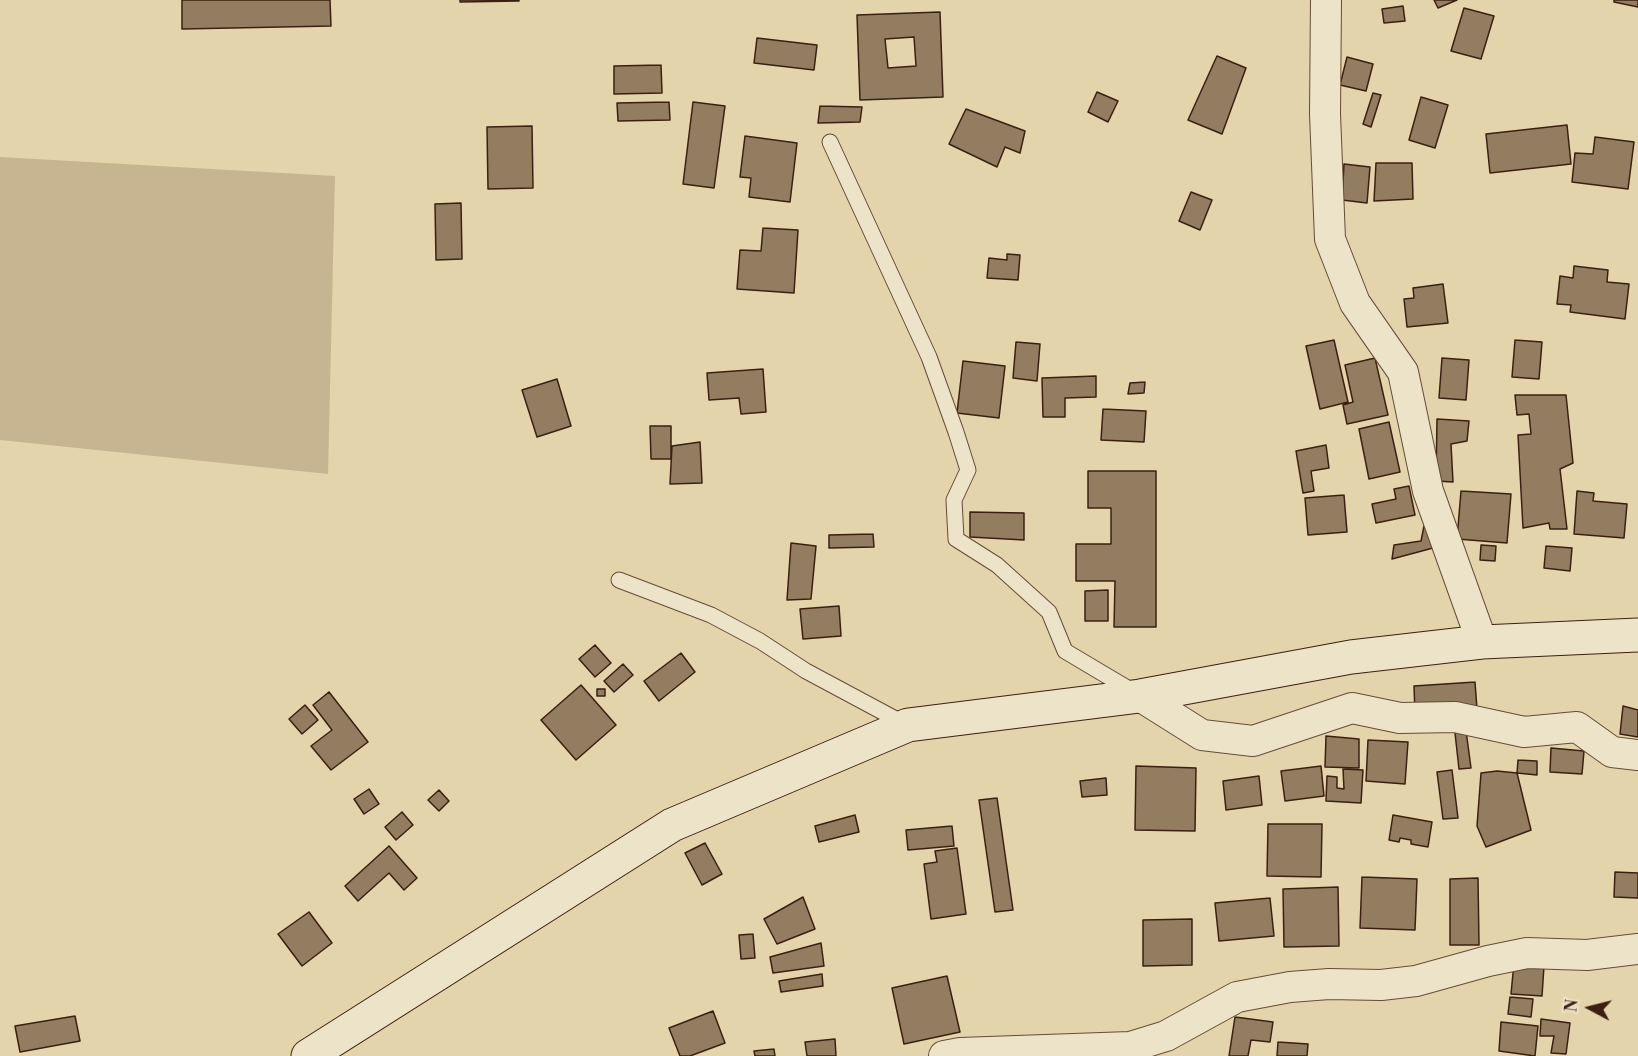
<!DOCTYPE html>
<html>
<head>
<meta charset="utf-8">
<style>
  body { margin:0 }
  #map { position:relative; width:1638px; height:1056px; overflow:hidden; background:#e3d4ab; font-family:"Libre Bodoni",serif }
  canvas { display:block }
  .north { position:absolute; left:1560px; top:978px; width:60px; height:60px; -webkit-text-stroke:4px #ede3c8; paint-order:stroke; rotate:277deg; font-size:16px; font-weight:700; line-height:24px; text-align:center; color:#3d1f11 }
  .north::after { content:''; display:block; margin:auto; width:21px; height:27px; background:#3d1f11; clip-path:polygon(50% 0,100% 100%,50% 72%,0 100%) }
</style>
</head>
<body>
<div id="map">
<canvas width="1638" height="1056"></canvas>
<div class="north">N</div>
</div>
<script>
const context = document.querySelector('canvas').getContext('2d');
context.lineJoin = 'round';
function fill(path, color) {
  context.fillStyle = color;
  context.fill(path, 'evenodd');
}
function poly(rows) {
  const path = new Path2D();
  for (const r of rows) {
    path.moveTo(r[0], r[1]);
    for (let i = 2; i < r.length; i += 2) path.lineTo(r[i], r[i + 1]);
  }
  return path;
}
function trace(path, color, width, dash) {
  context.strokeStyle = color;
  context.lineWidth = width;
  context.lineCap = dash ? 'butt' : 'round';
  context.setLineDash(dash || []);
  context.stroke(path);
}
fill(poly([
  [0,157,335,176,328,474,0,440]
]), '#c7b591');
const building = poly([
  [182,0,330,0,331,26,182,29,182,0],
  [460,0,519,0,519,1,460,2,460,0],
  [1434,0,1457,0,1438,8,1434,0],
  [1614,0,1638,0,1638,7,1614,2,1614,0],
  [1403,6,1405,21,1384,23,1382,9,1403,6],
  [1464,8,1494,16,1481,59,1451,51,1464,8],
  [940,12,943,97,860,100,857,15,940,12],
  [914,37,916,66,888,68,885,39,914,37],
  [757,38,817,45,814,70,754,63,757,38],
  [1217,56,1246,68,1222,134,1188,120,1217,56],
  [1347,57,1373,64,1366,91,1340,85,1347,57],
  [661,65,662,93,614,94,614,66,661,65],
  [1097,92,1118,101,1108,122,1088,112,1097,92],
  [1373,93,1381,95,1371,127,1363,124,1373,93],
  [1421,97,1448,105,1435,148,1409,140,1421,97],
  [669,102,670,120,618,121,617,103,669,102],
  [693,102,725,106,714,188,683,184,693,102],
  [820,106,862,107,860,122,818,123,820,106],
  [966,109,1025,131,1020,153,1005,147,997,167,949,144,966,109],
  [1567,125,1571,164,1490,173,1486,134,1567,125],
  [532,126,533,188,488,189,487,127,532,126],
  [745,136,797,143,790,202,749,197,751,178,740,177,745,136],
  [1595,137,1634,142,1628,189,1572,182,1575,153,1593,154,1595,137],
  [1376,163,1412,163,1413,199,1374,201,1376,163],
  [1344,164,1370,167,1367,203,1342,200,1344,164],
  [1191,192,1212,200,1200,230,1179,221,1191,192],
  [461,203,462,259,436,260,435,204,461,203],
  [763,228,798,230,794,293,737,289,740,250,761,251,763,228],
  [1007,254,1020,255,1018,280,987,278,989,258,1007,260,1007,254],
  [1574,266,1608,270,1607,282,1629,284,1625,319,1570,312,1571,305,1557,304,1560,276,1573,278,1574,266],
  [1443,284,1448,323,1407,327,1404,299,1414,298,1413,288,1443,284],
  [1334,340,1348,402,1320,409,1306,346,1334,340],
  [1515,340,1542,342,1539,379,1512,377,1515,340],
  [1016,342,1040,344,1037,381,1013,378,1016,342],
  [1375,358,1388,415,1347,424,1343,405,1353,402,1345,365,1375,358],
  [1442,358,1469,360,1466,400,1439,398,1442,358],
  [963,361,1005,366,999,418,957,413,963,361],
  [763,369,766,412,741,414,739,398,709,400,707,373,763,369],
  [1096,376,1096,397,1065,398,1065,417,1043,417,1042,378,1096,376],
  [557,379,571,426,537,437,522,390,557,379],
  [1145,382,1144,393,1128,394,1130,383,1145,382],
  [1515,395,1566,395,1573,463,1560,469,1567,529,1550,529,1549,523,1523,528,1518,435,1531,434,1529,414,1517,415,1515,395],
  [1103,409,1146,411,1144,442,1101,440,1103,409],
  [1437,419,1469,421,1467,441,1451,444,1453,482,1436,481,1437,419],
  [1389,422,1400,472,1369,479,1359,429,1389,422],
  [650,426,671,426,671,459,651,459,650,426],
  [700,442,702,483,670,484,672,446,700,442],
  [1326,445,1329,468,1311,471,1314,491,1303,493,1296,451,1326,445],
  [1088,471,1156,471,1156,627,1114,627,1115,581,1076,581,1076,544,1111,544,1111,508,1088,508,1088,471],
  [1409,486,1415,515,1376,523,1372,504,1396,499,1394,489,1409,486],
  [1461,491,1511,494,1507,543,1457,539,1461,491],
  [1577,491,1594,493,1593,501,1627,504,1624,538,1574,534,1577,491],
  [1344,495,1347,532,1308,535,1305,498,1344,495],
  [970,512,1024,513,1024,540,970,537,970,512],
  [1424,526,1432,527,1433,548,1392,559,1394,545,1421,541,1424,526],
  [873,534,874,547,829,548,829,535,873,534],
  [791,543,816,546,811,599,787,600,791,543],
  [1481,545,1496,546,1495,561,1480,560,1481,545],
  [1546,546,1572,548,1570,571,1544,568,1546,546],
  [1108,590,1108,621,1085,621,1085,591,1108,590],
  [839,606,841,636,803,639,800,609,839,606],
  [595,645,611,663,595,677,579,659,595,645],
  [681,653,695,672,659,701,644,681,681,653],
  [623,664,633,675,614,692,604,681,623,664],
  [1475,682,1477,709,1415,713,1414,686,1475,682],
  [581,685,616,725,576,760,541,720,581,685],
  [597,689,605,689,605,696,597,696,597,689],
  [329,692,368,742,331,770,311,746,332,730,313,705,329,692],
  [305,705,318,720,302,734,289,719,305,705],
  [1623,706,1638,710,1638,737,1620,734,1623,706],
  [1465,723,1471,768,1459,769,1454,724,1465,723],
  [1326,736,1359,739,1359,768,1325,767,1326,736],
  [1368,740,1408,742,1405,784,1366,781,1368,740],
  [1551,748,1584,751,1582,774,1550,772,1551,748],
  [1518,760,1537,761,1537,775,1517,773,1518,760],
  [1136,766,1196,768,1195,831,1135,830,1136,766],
  [1321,766,1324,796,1285,801,1281,771,1321,766],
  [1343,769,1363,770,1361,803,1326,801,1327,776,1337,777,1337,788,1344,789,1343,769],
  [1452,770,1458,818,1443,819,1437,772,1452,770],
  [1497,771,1517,773,1531,830,1486,847,1477,826,1481,773,1497,771],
  [1259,776,1262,805,1226,810,1223,781,1259,776],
  [1106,778,1107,795,1082,797,1080,781,1106,778],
  [369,789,379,804,364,814,354,799,369,789],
  [439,790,449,801,439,811,428,800,439,790],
  [997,798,1013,910,995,912,979,800,997,798],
  [402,812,413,825,396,840,385,827,402,812],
  [855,815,859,832,819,842,815,826,855,815],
  [1393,815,1432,822,1428,847,1411,844,1411,840,1400,838,1399,842,1389,840,1393,815],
  [1268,824,1322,824,1321,877,1267,876,1268,824],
  [952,826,954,846,908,850,906,830,952,826],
  [705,843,722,874,702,885,685,853,705,843],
  [389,846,417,878,404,890,389,873,358,901,345,886,389,846],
  [957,848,966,914,931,919,924,864,937,862,935,851,957,848],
  [1615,872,1638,873,1638,898,1614,897,1615,872],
  [1362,877,1417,879,1415,930,1360,928,1362,877],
  [1478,878,1479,945,1450,945,1450,879,1478,878],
  [1338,887,1339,946,1284,947,1283,889,1338,887],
  [803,897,815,929,777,944,764,919,803,897],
  [1270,898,1274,936,1219,941,1215,903,1270,898],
  [309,912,332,943,302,966,278,934,309,912],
  [1192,919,1192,965,1143,966,1143,920,1192,919],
  [753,934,755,958,741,959,739,935,753,934],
  [821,943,824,966,773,973,770,957,821,943],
  [1514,963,1544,966,1542,996,1511,994,1514,963],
  [822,974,823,986,781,992,779,981,822,974],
  [947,976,960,1032,904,1044,892,988,947,976],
  [1510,997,1533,999,1531,1017,1508,1014,1510,997],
  [713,1011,725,1043,690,1056,680,1056,669,1028,713,1011],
  [75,1016,80,1041,20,1052,15,1026,75,1016],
  [1235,1017,1273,1022,1270,1042,1251,1040,1248,1056,1229,1056,1235,1017],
  [1541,1019,1570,1023,1566,1054,1551,1053,1554,1036,1540,1036,1541,1019],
  [1501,1022,1538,1026,1535,1056,1499,1051,1501,1022],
  [835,1039,836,1056,807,1056,805,1042,835,1039],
  [1278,1042,1308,1044,1307,1056,1277,1056,1278,1042],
  [774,1049,775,1056,755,1056,754,1051,774,1049]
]);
fill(building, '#937d61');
trace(building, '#3d1f11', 1.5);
const lane = poly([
  [830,142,929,357,956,432,968,470,954,500,956,539,997,565,1049,612,1065,651,1134,692],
  [619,580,711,615,760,641,806,671,905,724]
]);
const street = poly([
  [1326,0,1325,114,1330,239,1355,303,1403,372,1428,491,1482,642],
  [1140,696,1202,735,1253,741,1352,708,1400,718,1455,717,1524,732,1577,727,1612,752,1638,755],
  [944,1056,960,1053,1130,1047,1166,1036,1237,997,1290,987,1329,984,1381,985,1416,981,1488,961,1527,953,1587,955,1638,949]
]);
const secondary = poly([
  [308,1056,672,825,908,725,1140,696,1351,657,1482,642,1638,635]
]);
trace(lane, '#664c38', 17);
trace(street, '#664c38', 32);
trace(secondary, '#3d1f11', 35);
trace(lane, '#ede3c8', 15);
trace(street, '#ede3c8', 30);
trace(secondary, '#ede3c8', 33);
</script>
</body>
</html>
